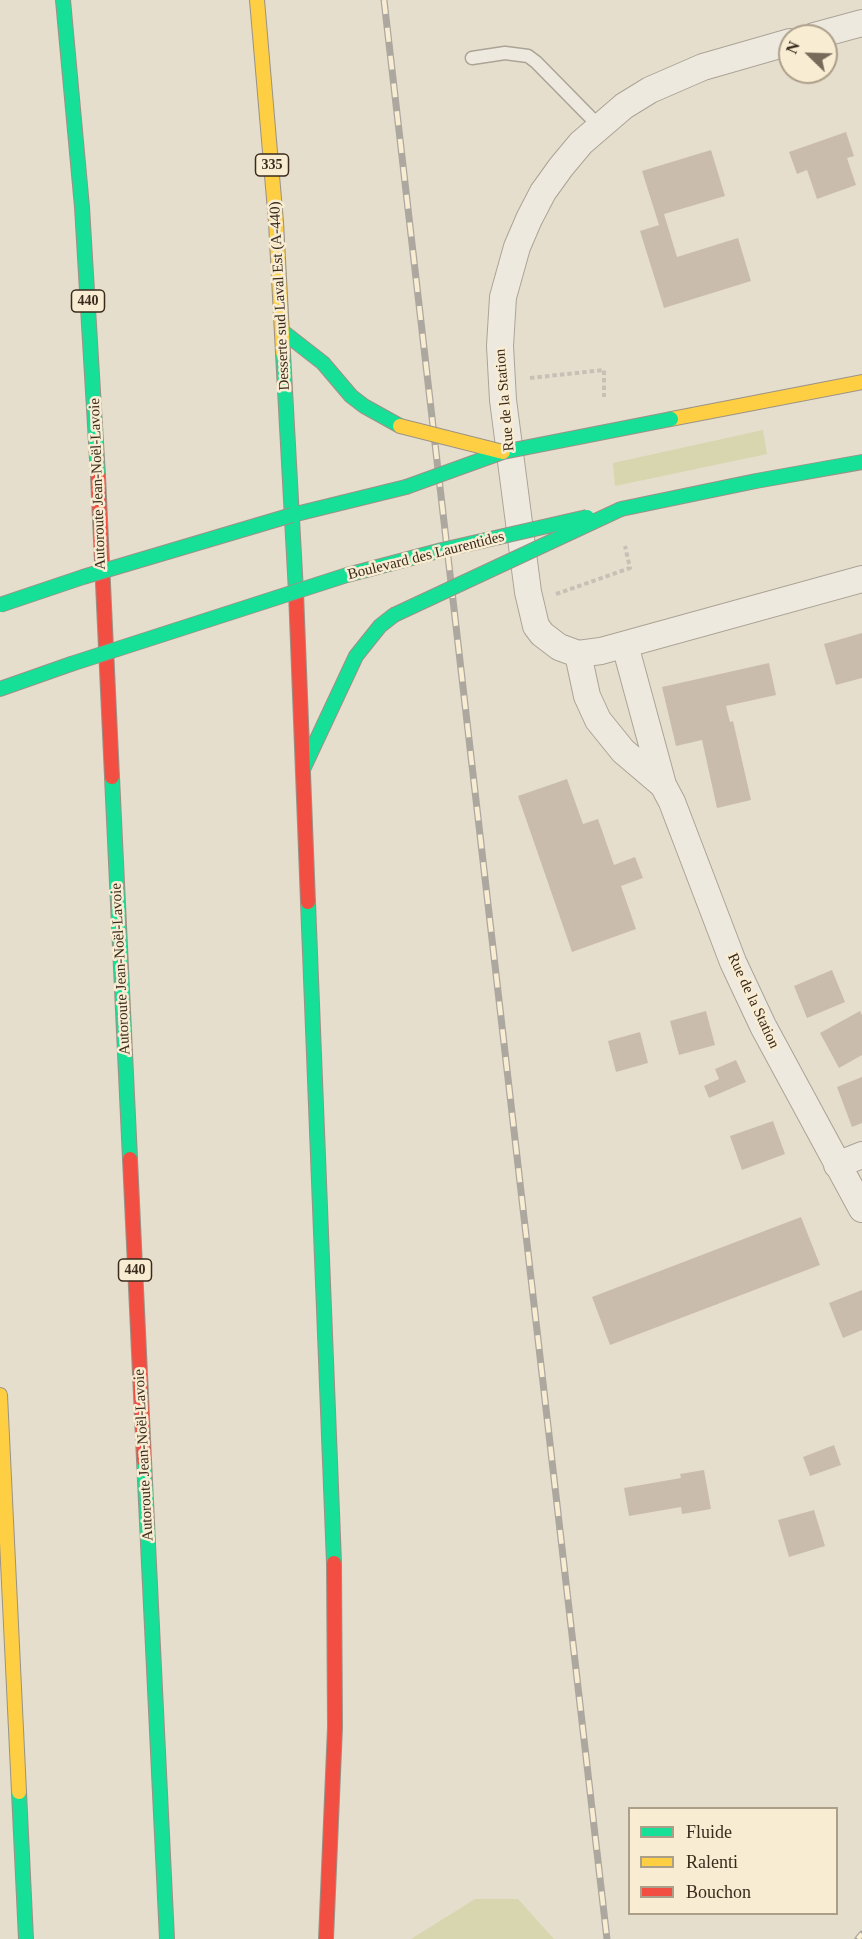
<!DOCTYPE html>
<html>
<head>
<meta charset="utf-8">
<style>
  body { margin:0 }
  #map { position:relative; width:862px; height:1939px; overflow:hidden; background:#e6decc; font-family:"Times New Roman",serif }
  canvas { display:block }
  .legend { position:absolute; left:628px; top:1807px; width:210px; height:108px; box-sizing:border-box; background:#f8ecd2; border:2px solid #ac9f8a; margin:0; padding:8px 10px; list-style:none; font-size:18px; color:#3b2b1d }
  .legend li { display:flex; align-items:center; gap:12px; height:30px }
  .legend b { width:30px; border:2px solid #ac9f8a }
  .north { position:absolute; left:778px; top:24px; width:60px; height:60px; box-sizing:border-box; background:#f8ecd2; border:2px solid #ac9f8a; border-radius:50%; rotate:293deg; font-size:16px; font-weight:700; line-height:24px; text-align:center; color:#3b2b1d }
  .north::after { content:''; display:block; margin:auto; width:21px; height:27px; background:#776a5a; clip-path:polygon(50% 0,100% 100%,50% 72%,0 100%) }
</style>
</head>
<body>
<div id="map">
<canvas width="862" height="1939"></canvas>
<ul class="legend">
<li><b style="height:8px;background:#16e098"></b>Fluide</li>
<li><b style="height:8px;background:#ffcf43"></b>Ralenti</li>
<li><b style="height:8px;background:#f24e42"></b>Bouchon</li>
</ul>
<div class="north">N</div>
</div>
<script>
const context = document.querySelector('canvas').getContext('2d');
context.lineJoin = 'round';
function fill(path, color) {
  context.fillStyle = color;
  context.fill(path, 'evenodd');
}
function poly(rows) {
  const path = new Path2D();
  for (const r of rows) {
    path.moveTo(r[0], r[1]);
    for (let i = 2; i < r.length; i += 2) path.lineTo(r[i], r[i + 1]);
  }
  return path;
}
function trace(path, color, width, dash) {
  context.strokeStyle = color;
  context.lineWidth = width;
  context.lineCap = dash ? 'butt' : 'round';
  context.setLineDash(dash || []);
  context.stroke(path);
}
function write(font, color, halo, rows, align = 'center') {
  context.font = font + ' "Times New Roman",serif';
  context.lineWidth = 5;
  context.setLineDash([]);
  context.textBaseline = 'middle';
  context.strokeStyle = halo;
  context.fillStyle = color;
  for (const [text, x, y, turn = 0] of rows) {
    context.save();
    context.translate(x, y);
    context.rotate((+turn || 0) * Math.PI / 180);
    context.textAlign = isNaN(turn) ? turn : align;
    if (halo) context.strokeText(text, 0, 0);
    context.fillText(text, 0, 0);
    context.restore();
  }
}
fill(poly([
  [763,430,767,454,615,486,613,463],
  [475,1899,518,1899,554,1939,411,1939]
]), '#d7d6ae');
fill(poly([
  [846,132,854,156,847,158,856,185,817,199,807,170,797,174,789,152],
  [711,150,725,196,664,214,677,257,738,238,751,281,664,308,640,231,659,225,642,171],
  [862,633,862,678,836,685,824,644],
  [769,663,776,695,726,706,730,722,733,721,751,800,717,808,702,740,676,746,662,687],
  [567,779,583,824,598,819,614,865,635,857,643,878,621,886,636,929,572,952,518,796],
  [832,970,845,1002,807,1018,794,986],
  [706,1011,715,1045,679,1055,670,1021],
  [860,1011,862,1015,862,1055,839,1068,820,1033],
  [640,1032,648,1063,616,1072,608,1041],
  [736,1060,746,1082,709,1098,704,1086,719,1079,715,1069],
  [862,1077,862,1123,852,1127,837,1087],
  [773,1121,785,1154,742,1170,730,1136],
  [801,1217,820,1265,610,1345,592,1297],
  [862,1290,862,1330,843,1338,829,1303],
  [834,1445,841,1465,810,1476,803,1457],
  [704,1470,711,1509,682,1514,681,1507,629,1516,624,1488,681,1478,680,1474],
  [814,1510,825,1546,789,1557,778,1520]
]), '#cabcad');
const lane = poly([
  [472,58,505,53,528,56,536,62,599,126]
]);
const street = poly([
  [814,36,862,23],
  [790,42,703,67,650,90,624,106,581,143,561,167,543,192,529,219,517,247,503,297,500,346,503,400,528,592,536,626,542,634,559,647,578,654,601,651,862,579],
  [625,645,663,785,672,802,733,962,763,1026,862,1209],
  [578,654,587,696,598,720,623,751,663,785],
  [837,1165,862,1155]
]);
const fast = poly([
  [63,0,82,207,98,476],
  [282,331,323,363,351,396,364,406,400,426],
  [283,353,296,592],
  [621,509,756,481,862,462],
  [292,515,406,487],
  [0,689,71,664],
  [304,767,356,656,380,626,394,615],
  [112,777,130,1159],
  [308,902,334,1563],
  [144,1460,167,1939],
  [19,1792,26,1939]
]);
const slow = poly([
  [257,0,276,222,283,353],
  [671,419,862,382],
  [0,1395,19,1792]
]);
const jam = poly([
  [98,476,112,777],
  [296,592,308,902],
  [130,1159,144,1460],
  [326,1939,335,1727,334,1563]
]);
trace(lane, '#aba396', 15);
trace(street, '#aba396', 28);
trace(fast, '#9b9286', 16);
trace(slow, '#9b9286', 16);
trace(jam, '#9b9286', 16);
trace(poly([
  [530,378,604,370,604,397],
  [556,594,630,568,625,546]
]), '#c7c0b6', 4, [4.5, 3]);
trace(lane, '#eee9df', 12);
trace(street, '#eee9df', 26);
trace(fast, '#16e098', 14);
trace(slow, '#ffcf43', 14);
trace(jam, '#f24e42', 14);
const rail = poly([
  [384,0,607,1939],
  [858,1939,862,1934]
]);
trace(rail, '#ada89f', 7);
trace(rail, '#f8ecd2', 4.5, [14]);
const fastBridge = poly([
  [406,487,503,452,671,419],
  [0,605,83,577,292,515],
  [394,615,621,509],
  [71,664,347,575,442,550,587,517]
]);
const slowBridge = poly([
  [400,426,503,452]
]);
trace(fastBridge, '#9b9286', 16, []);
trace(slowBridge, '#9b9286', 16, []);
trace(fastBridge, '#16e098', 14);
trace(slowBridge, '#ffcf43', 14);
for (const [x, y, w] of [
  [272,165,33],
  [88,301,33],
  [135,1270,33]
]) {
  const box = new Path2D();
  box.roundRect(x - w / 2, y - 11, w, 22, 4.5);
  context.fillStyle = '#f8ecd2';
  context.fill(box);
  trace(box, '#3b2b1d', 1.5);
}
write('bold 14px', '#3b2b1d', null, [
  ["335",272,165],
  ["440",88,301],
  ["440",135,1270]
]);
write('15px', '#3b2b1d', '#f8ecd2', [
  ["Desserte sud Laval Est (A-440)",280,296,-93],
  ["Rue de la Station",505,400,-95],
  ["Autoroute Jean-Noël-Lavoie",98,484,-92],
  ["Boulevard des Laurentides",426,556,-14],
  ["Autoroute Jean-Noël-Lavoie",121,969,-93],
  ["Rue de la Station",753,1001,65],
  ["Autoroute Jean-Noël-Lavoie",144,1455,-93]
]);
</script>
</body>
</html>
